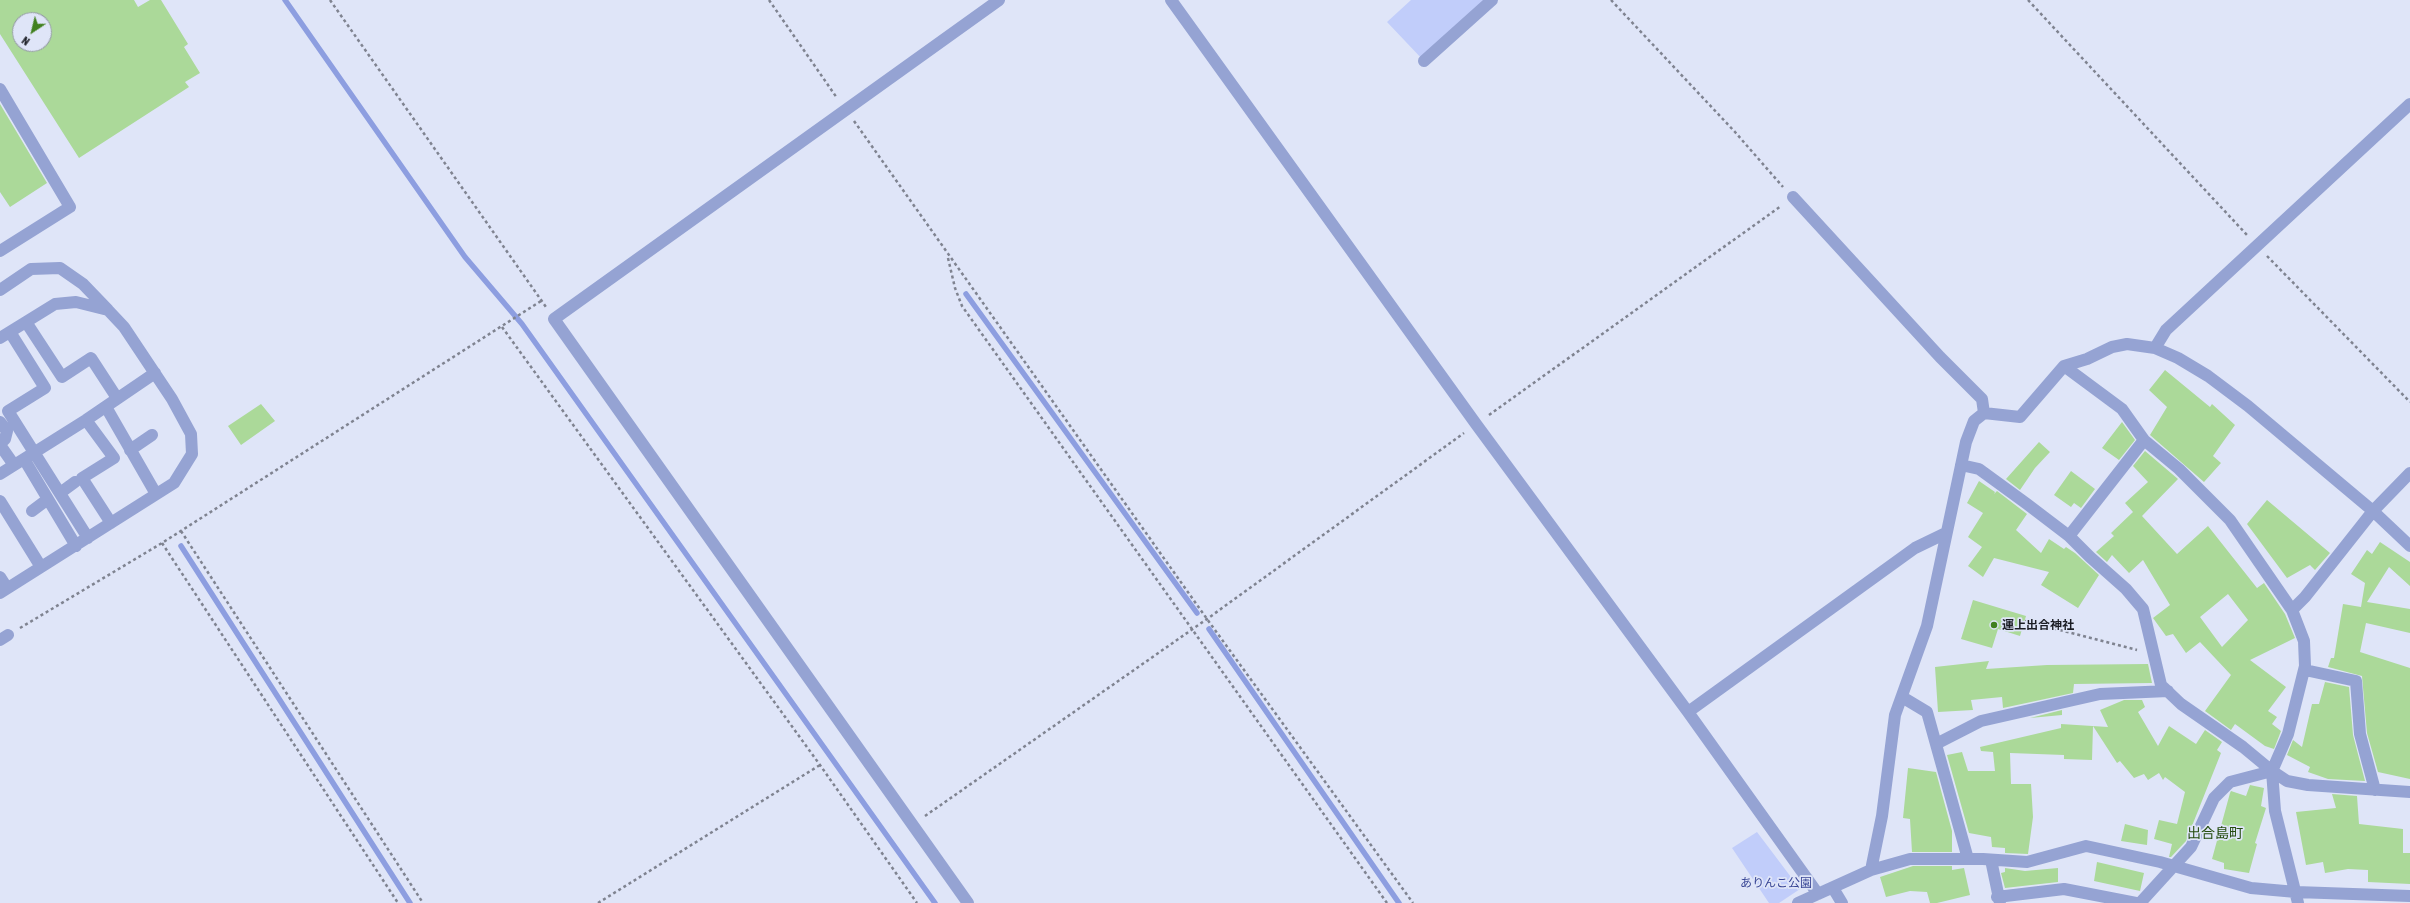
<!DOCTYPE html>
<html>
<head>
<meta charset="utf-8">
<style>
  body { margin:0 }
  #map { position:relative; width:2410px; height:903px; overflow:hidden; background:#dfe5f8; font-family:"Asap Condensed",sans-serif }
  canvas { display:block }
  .north { position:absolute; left:12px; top:12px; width:40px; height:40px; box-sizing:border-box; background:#dfe5f8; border:1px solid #9195a3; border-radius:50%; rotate:215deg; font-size:11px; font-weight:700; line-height:16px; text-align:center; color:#1b1d24 }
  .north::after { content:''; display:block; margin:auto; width:14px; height:18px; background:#41801f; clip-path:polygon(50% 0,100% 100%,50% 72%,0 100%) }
</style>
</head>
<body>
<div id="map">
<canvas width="2410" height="903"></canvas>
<div class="north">N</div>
</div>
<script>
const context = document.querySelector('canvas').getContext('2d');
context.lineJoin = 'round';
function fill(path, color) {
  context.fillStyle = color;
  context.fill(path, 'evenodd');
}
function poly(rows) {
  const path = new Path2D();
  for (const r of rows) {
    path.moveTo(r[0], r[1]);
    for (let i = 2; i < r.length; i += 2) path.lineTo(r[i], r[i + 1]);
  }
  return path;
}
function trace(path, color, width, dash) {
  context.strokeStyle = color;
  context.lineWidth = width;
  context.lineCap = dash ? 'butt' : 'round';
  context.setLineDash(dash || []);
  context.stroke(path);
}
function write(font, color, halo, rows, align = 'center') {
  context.font = font + ' "Asap Condensed","Noto Sans JP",sans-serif';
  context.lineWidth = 3.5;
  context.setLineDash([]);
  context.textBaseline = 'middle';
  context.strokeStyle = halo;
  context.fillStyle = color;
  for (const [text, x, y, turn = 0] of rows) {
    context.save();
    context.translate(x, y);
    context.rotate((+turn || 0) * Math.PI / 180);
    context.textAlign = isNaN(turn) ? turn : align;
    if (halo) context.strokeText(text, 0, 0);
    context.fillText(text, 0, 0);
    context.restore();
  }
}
fill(poly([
  [1411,0,1488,0,1424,61,1387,22],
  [1757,832,1800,889,1779,903,1769,903,1732,848]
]), '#c1cdfa');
trace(poly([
  [285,0,465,257,522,324,935,903],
  [966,294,1197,613],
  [181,546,410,903],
  [1209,629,1399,903]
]), '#8d9ee0', 5.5);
fill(poly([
  [0,0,134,0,138,7,150,0,161,0,188,44,184,47,200,73,185,82,189,87,79,158,0,34],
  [20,20,44,20,44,44,20,44],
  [0,104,47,183,10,207,0,192],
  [2165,370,2210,407,2212,404,2235,425,2213,456,2221,463,2204,482,2150,435,2167,407,2149,390],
  [261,404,275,421,241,445,228,426],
  [2122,422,2135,440,2119,460,2102,448],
  [2039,442,2050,452,2035,468,2020,490,2006,479],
  [2145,451,2178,479,2142,516,2177,554,2208,526,2257,588,2264,583,2285,614,2295,638,2250,660,2286,687,2268,711,2277,717,2272,724,2281,731,2274,749,2265,746,2235,724,2231,730,2205,711,2231,675,2200,642,2186,653,2173,634,2166,636,2153,618,2170,605,2143,560,2129,573,2112,555,2107,562,2096,552,2114,536,2111,533,2133,512,2125,503,2148,482,2133,466],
  [2228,594,2248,620,2222,647,2200,617],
  [2071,471,2095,489,2081,508,2074,503,2071,507,2054,495],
  [1979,481,1995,492,1994,494,1997,491,2027,514,2016,530,2041,553,2049,539,2064,549,2066,547,2075,553,2099,575,2078,608,2041,585,2049,572,1994,558,1983,577,1968,566,1982,547,1968,537,1983,513,1967,503],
  [2267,500,2330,553,2315,570,2310,565,2287,578,2247,524],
  [2380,542,2410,562,2410,586,2389,567,2367,602,2410,609,2410,633,2366,623,2360,652,2410,668,2410,779,2378,772,2367,733,2362,676,2328,667,2331,658,2334,658,2343,604,2361,607,2365,583,2351,574,2367,550,2372,554],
  [1973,600,2026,616,2020,636,1998,629,1992,648,1961,639],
  [1989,661,1986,669,2047,665,2148,664,2152,683,2074,684,2073,693,2003,708,2002,697,1971,700,1973,710,1938,712,1935,667],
  [2325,682,2349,687,2353,735,2365,781,2328,779,2308,772,2310,767,2287,755,2293,740,2302,747,2312,704,2319,704],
  [2124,700,2142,700,2145,707,2138,712,2158,746,2169,726,2196,744,2205,730,2222,742,2217,750,2221,753,2186,841,2171,857,2169,857,2172,844,2154,839,2159,820,2177,824,2185,792,2165,777,2163,780,2159,773,2148,780,2144,774,2134,778,2120,761,2117,763,2093,726,2092,760,2064,759,2064,755,2010,753,2011,784,2031,784,2033,817,2028,854,2005,853,2005,848,1992,847,1991,837,1969,833,1947,755,1962,752,1968,771,1995,771,1993,752,1981,751,1980,747,2061,728,2061,724,2108,727,2100,710],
  [2062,710,2062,715,2030,718],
  [1908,768,1936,772,1952,831,1952,852,1912,852,1910,819,1903,818],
  [2250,785,2264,788,2261,806,2266,808,2255,843,2257,844,2249,873,2224,869,2224,863,2212,859,2230,793,2231,791,2246,796],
  [2332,794,2357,796,2359,824,2403,829,2403,853,2410,853,2410,884,2368,882,2368,870,2348,869,2325,873,2323,862,2306,865,2296,812,2336,808],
  [2125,824,2148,830,2147,845,2121,841],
  [2097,862,2144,873,2140,891,2094,881],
  [1913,866,1952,866,1952,870,1964,868,1970,895,1937,903,1930,903,1927,892,1910,891,1886,897,1880,877],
  [2005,868,2025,871,2058,868,2058,882,2005,888,2001,873,2005,872]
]), '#abd999');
trace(poly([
  [330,0,546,307],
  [769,0,837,98],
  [1611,0,1735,132,1783,187],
  [2028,0,2247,235],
  [854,121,1207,619,1413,903],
  [2267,256,2410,402],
  [948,258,955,288,962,306,1387,903],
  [502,327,820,765,917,903],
  [1489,415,1781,206],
  [181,531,423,903],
  [162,543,398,903],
  [2025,621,2137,650],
  [20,628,162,543,541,301],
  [925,816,1207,619,1464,433],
  [598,903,820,765]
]), '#7f8390', 2.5, [3, 3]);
trace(poly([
  [1171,0,1476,424,1688,712,1818,894],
  [1424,61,1492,0],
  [0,89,70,207,0,251],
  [1793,197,1940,357,1982,399,1984,413],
  [0,290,31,269,60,268,83,284,108,310],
  [26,322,62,377,91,358,117,398],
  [10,332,45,388,8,411,88,538],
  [0,338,55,304,76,302,108,310,124,327,172,399,191,434,192,454,174,483,0,593],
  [2155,348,2166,330,2410,104],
  [2064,366,2122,409,2144,440,2179,469,2230,520,2292,610,2304,641,2305,666,2288,734,2272,771,2275,811,2298,903],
  [106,407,156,494],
  [86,420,114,458,82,478,111,523],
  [0,422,7,431,5,439,0,444],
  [0,445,14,465],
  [130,450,152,435],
  [24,459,76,546],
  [1961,465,1979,469,2027,504,2069,536,2090,557,2126,589,2143,609,2161,685,2181,704,2243,747,2272,771,2287,781,2308,785,2410,792],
  [0,474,86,420,155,373],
  [60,493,75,482],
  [0,501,41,567],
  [32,511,48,499],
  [2069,536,2144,440],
  [0,577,7,588],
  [2292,610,2305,597,2373,511,2410,473],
  [0,640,8,635],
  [2305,670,2356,681,2360,734,2375,790],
  [1902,697,1927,712,1968,859],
  [1688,712,1915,548,1946,533],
  [1936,744,1981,721,2100,694,2168,691],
  [1991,860,2000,903],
  [1871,870,1882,816,1895,715,1927,626,1966,442,1974,421,1984,413,2020,417,2064,366,2087,359,2112,347,2127,344,2155,348,2178,358,2208,376,2248,406,2373,511,2410,546],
  [1833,888,1842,903],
  [1997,897,2064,889,2136,903],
  [968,903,554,319,999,0],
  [1798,903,1871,870,1910,859,1983,859,2027,862,2086,846,2160,862,2251,888,2296,892,2410,896],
  [2140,903,2191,847,2214,798,2230,782,2272,771]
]), '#95a3d3', 12);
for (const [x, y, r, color] of [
  [1994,625,4,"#41801f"]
]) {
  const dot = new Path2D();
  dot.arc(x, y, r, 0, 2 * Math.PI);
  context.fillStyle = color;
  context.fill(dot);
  trace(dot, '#dfe5f8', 1.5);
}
write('bold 12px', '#1b1d24', '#dfe5f8', [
  ["運上出合神社",2002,625]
], 'left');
write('12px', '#394695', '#dfe5f8', [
  ["ありんこ公園",1776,883]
]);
write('14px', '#234b0d', '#dfe5f8', [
  ["出合島町",2215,834]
]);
</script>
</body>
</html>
